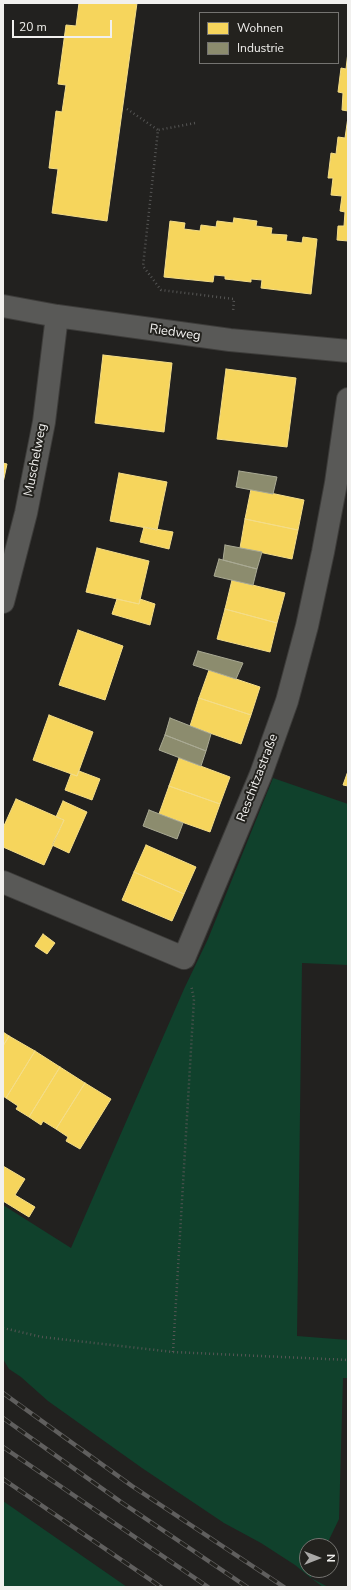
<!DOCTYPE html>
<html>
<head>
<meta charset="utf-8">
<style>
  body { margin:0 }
  #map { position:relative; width:351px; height:1590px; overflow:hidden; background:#22211f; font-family:"Nunito Sans",sans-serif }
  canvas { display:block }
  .frame { position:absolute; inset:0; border:4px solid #f1f0ee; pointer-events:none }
  .legend { position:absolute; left:199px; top:12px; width:140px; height:52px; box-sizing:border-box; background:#23221e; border:1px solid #757471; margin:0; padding:5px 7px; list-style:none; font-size:12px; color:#f1f0ee }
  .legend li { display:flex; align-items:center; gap:8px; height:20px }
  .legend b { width:20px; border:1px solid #757471 }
  .north { position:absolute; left:299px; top:1538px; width:40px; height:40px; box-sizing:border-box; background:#23221e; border:1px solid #757471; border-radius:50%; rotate:90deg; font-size:11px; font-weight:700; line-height:16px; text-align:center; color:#f1f0ee }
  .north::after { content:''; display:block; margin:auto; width:14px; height:18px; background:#a9a8a6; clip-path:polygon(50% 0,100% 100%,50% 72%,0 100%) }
  .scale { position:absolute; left:12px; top:20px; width:100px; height:18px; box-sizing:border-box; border:2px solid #f1f0ee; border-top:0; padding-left:5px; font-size:12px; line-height:14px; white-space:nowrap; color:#f1f0ee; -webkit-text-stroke:3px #23221e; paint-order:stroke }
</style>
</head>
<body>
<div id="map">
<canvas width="351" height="1590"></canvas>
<div class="frame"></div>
<ul class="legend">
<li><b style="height:11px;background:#f6d55c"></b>Wohnen</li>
<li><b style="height:11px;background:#8c8c6e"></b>Industrie</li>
</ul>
<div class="north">N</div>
<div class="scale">20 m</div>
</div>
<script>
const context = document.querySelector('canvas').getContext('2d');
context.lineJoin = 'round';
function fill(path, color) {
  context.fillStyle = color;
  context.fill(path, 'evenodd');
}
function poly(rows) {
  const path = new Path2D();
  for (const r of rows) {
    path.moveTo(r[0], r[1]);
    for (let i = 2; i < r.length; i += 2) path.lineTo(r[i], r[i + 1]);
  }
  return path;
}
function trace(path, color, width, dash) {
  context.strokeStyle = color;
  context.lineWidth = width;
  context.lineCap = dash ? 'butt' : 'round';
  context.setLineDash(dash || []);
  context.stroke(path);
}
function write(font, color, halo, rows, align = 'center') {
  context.font = font + ' "Nunito Sans",sans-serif';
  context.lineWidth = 4;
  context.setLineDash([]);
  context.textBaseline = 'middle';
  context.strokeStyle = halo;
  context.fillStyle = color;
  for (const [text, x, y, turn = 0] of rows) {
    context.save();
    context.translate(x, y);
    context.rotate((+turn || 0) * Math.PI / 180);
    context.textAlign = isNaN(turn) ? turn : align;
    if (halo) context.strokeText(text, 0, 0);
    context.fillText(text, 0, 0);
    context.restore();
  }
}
fill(poly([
  [273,778,348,804,348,965,302,963,297,1336,348,1340,348,1378,343,1378,339,1519,326,1546,307,1546,307,1570,314,1570,311,1578,328,1587,323,1587,311,1578,295,1565,261,1543,224,1523,142,1468,48,1401,21,1377,9,1369,3,1359,3,1205,71,1248,184,989,208,939],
  [3,1501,127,1587,3,1587]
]), '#10412c');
const homes = poly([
  [79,3,137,3,107,221,52,213,58,169,49,168,56,111,62,112,66,85,58,84,66,25,76,26,79,3],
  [348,52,348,111,342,110,343,93,338,92,341,68,346,69,348,52],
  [348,117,348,241,337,240,338,226,344,226,345,212,340,211,342,196,331,195,333,178,328,178,331,153,336,154,338,137,345,138,348,117],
  [234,218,257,221,256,226,272,228,271,234,287,235,286,241,302,243,303,237,317,239,311,294,261,288,262,280,251,279,251,282,225,279,225,276,214,275,213,282,164,277,170,221,185,223,184,229,200,231,201,225,216,227,217,221,233,223,234,218],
  [103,355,172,363,164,432,95,423,103,355],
  [226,369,296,378,287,447,217,439,226,369],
  [3,463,7,464,3,483,3,463],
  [119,473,167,482,157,530,110,521,119,473],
  [251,489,304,500,298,530,245,519,251,489],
  [245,519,298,530,292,559,240,548,245,519],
  [144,527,173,532,169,549,140,542,144,527],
  [97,548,149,561,139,604,86,592,97,548],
  [232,580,285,593,277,623,225,609,232,580],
  [117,599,139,604,140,599,155,604,150,625,112,614,117,599],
  [225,609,277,623,270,652,217,639,225,609],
  [78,630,123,646,105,700,59,685,78,630],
  [209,670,260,687,251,715,199,698,209,670],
  [199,698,251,715,241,744,190,726,199,698],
  [49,715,93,732,77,776,33,760,49,715],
  [179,758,230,777,220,804,169,786,179,758],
  [79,771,100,779,92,800,65,790,71,774,77,776,79,771],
  [348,771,348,786,343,785,348,771],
  [169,786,220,804,210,832,159,814,169,786],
  [16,799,64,820,44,865,3,847,3,828,16,799],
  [63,801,87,812,69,853,52,845,64,820,56,817,63,801],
  [146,845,196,867,184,894,134,872,146,845],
  [134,872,184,894,172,921,122,900,134,872],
  [43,934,55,943,47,954,35,946,43,934],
  [3,1032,9,1036,3,1046,3,1032],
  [9,1036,35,1051,6,1098,3,1096,3,1046,9,1036],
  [35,1051,60,1067,29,1117,16,1109,18,1106,6,1098,35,1051],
  [60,1067,85,1083,56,1129,43,1121,41,1125,29,1117,60,1067],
  [85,1083,111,1099,80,1149,66,1141,68,1137,56,1129,85,1083],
  [3,1166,25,1179,15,1195,35,1207,29,1217,3,1201,3,1166]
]);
fill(homes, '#f6d55c');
trace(homes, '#f4dd88', 1);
const industry = poly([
  [239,471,277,477,273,494,236,487,239,471],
  [225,545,262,552,257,569,223,560,225,545],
  [219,559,257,569,253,585,214,576,219,559],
  [198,651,243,663,236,679,193,665,198,651],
  [170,718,211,734,206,751,165,735,170,718],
  [165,735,206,751,201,766,159,750,165,735],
  [149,810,183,823,177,839,143,826,149,810]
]);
fill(industry, '#8c8c6e');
trace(industry, '#aaaa94', 1);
const minor = poly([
  [3,306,57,316,230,340,348,351],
  [3,602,26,513,44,422,57,316],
  [3,882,184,958,261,774,287,701,307,626,323,552,336,483,348,399]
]);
trace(minor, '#3d3c3a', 24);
trace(poly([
  [127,109,158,130],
  [195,123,158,130,143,266,161,290,234,299,233,312],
  [3,1328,42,1337,173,1352,348,1360],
  [173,1352,194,999,191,985]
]), '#565655', 2.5, [1, 3]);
trace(minor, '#595957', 22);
const rail = poly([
  [3,1393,132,1486,284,1587],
  [3,1418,121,1502,247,1587],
  [3,1447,208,1587],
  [3,1479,161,1587]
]);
trace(rail, '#605f5e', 4.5);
trace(rail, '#23221e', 3, [9]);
write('13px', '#f1f0ee', '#23221e', [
  ["Riedweg",175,333,8],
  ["Muschelweg",36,460,-79],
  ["Reschitzastraße",258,778,-69]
]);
</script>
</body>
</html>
